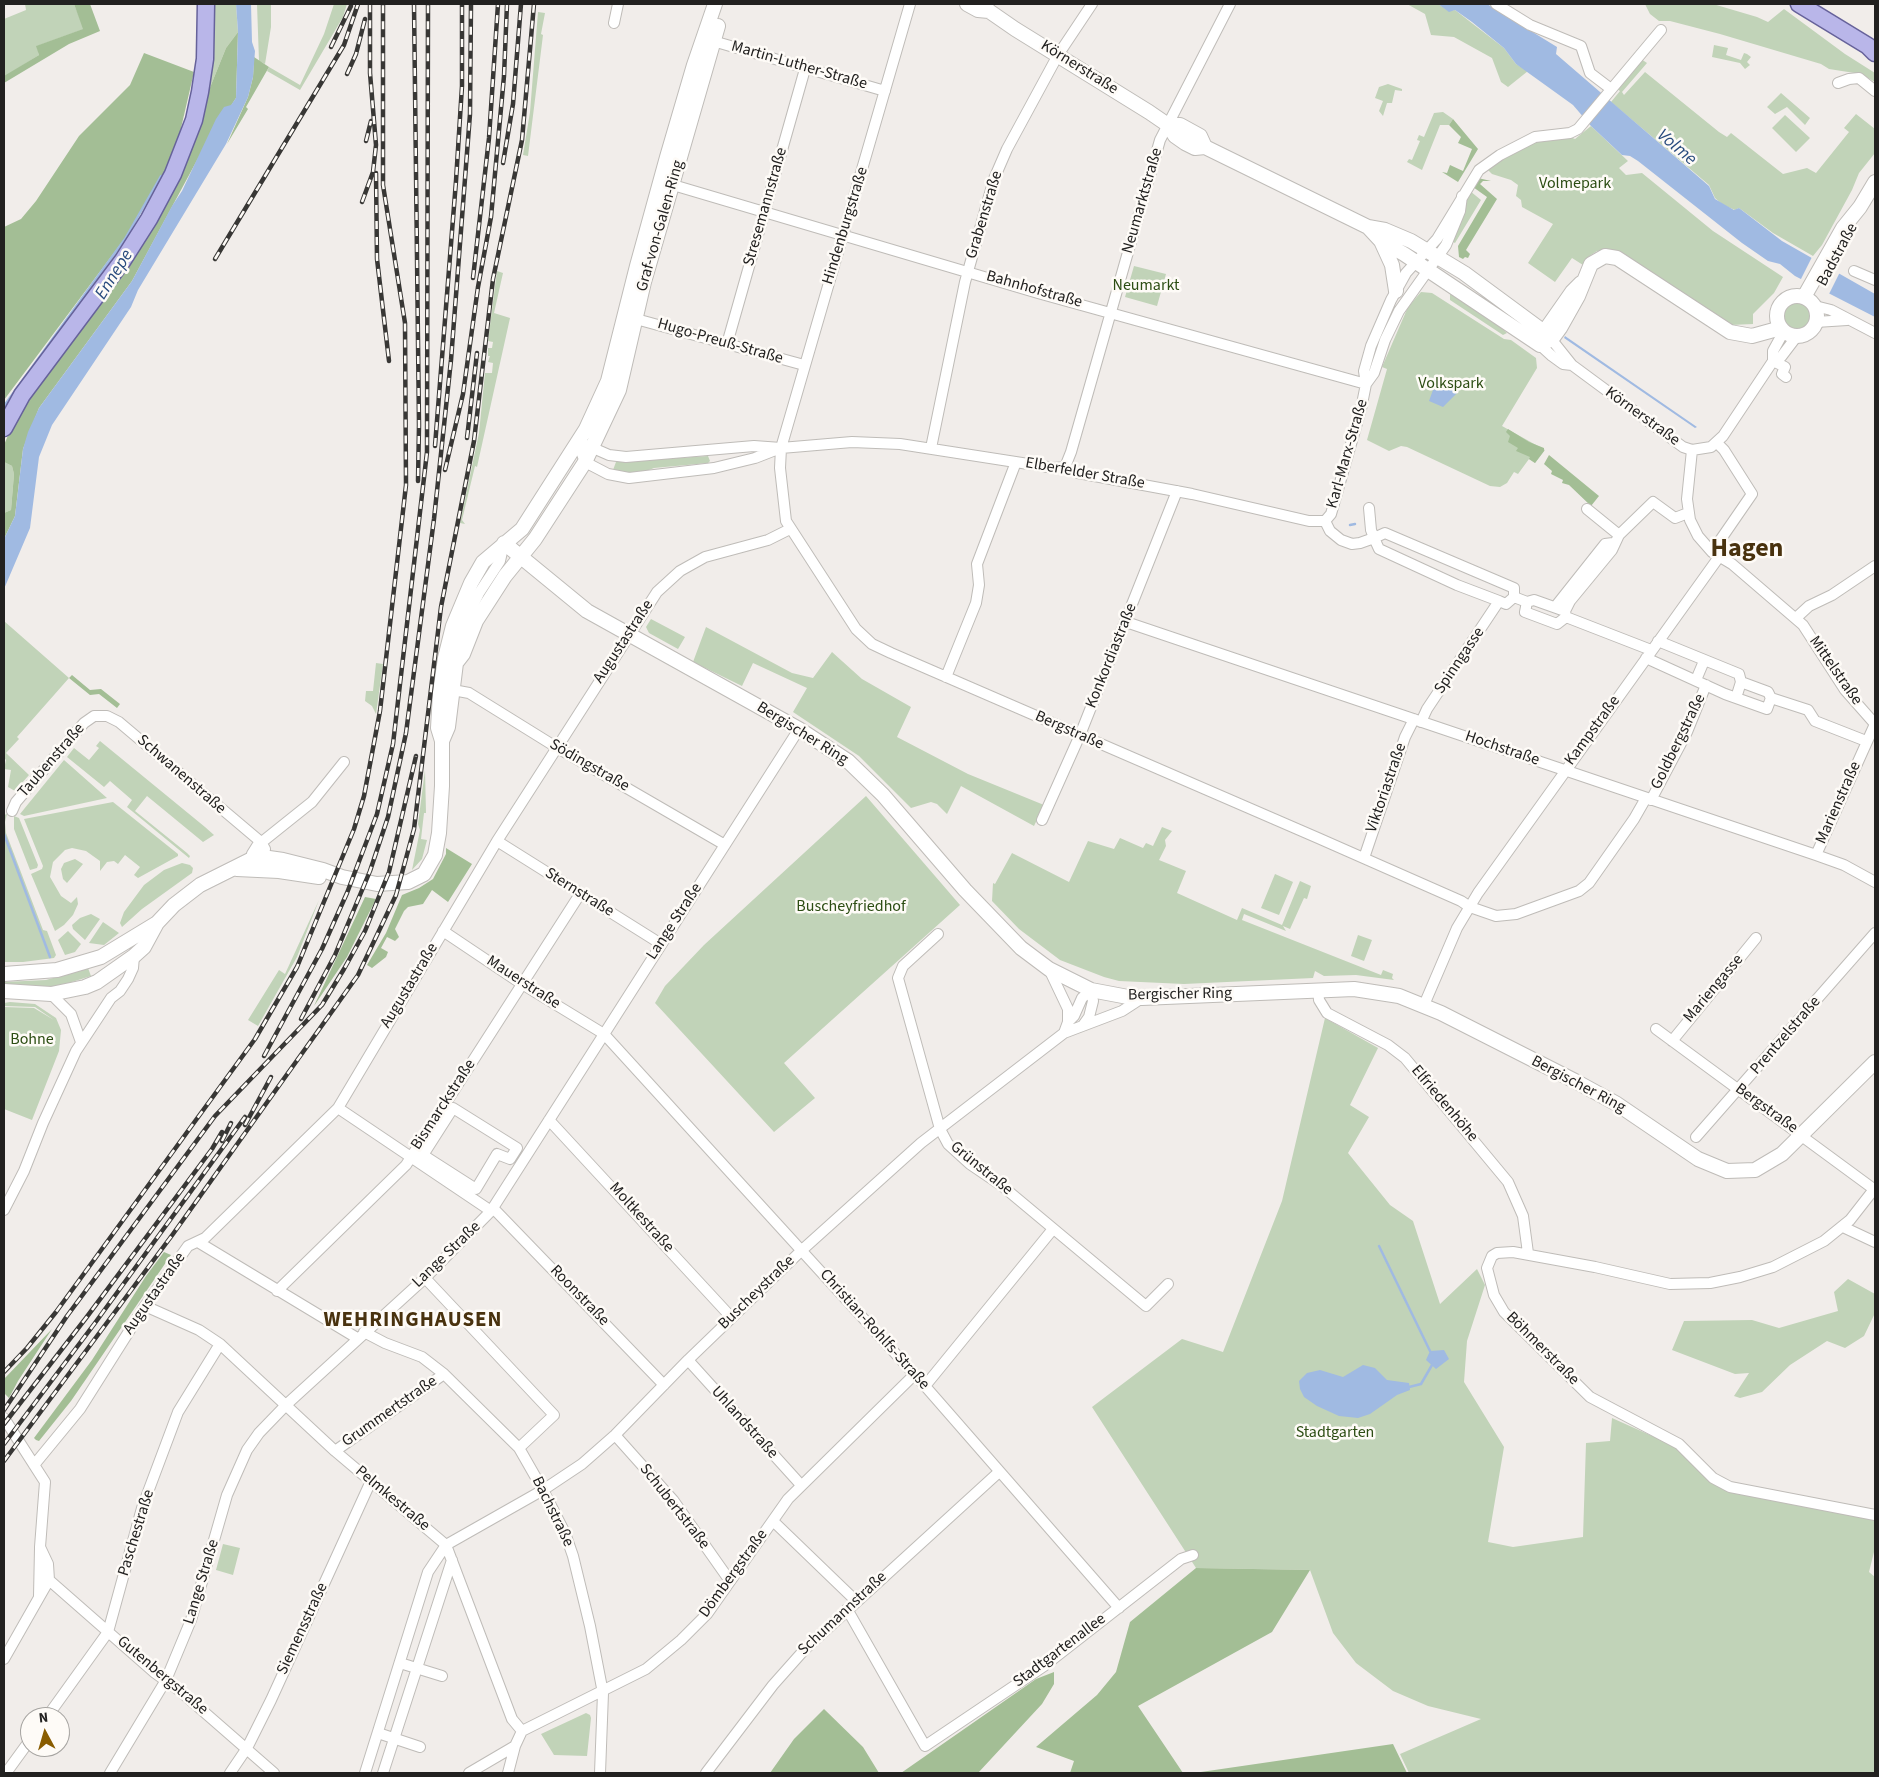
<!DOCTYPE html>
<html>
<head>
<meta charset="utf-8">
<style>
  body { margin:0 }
  #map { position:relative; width:1879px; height:1777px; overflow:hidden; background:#f1edea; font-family:"Source Sans 3",sans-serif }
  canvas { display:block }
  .frame { position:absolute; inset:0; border:5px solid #222120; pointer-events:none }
  .north { position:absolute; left:20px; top:1707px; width:50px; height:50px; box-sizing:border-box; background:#fefbf7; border:1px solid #a6a4a1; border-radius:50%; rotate:354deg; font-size:14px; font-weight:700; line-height:20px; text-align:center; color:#222120 }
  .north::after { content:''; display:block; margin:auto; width:18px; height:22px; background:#895c00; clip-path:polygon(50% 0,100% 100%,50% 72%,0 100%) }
</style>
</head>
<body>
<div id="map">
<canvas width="1879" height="1777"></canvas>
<div class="frame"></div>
<div class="north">N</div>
</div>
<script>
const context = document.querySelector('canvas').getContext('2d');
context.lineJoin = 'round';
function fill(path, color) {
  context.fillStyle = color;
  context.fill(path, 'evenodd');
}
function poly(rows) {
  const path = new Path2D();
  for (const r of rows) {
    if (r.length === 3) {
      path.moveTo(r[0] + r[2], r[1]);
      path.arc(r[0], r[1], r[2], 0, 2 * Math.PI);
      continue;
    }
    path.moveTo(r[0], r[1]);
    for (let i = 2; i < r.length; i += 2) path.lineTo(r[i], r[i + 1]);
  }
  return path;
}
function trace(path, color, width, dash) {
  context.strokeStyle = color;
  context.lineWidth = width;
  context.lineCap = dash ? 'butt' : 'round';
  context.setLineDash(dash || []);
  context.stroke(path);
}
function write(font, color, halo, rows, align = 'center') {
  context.font = font + ' "Source Sans 3",sans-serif';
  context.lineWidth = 5;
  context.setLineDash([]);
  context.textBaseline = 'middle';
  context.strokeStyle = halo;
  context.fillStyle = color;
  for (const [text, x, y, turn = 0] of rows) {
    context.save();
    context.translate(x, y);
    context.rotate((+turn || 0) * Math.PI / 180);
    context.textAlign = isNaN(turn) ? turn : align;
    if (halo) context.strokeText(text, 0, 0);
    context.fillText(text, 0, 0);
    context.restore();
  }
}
fill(poly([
  [25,4,74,4,84,29,37,46,39,55,4,77,4,19,26,10],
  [213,4,236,4,238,32,226,48,207,95],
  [257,4,271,4,271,27,265,64,259,61],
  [334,4,347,4,343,17,300,90,267,71,269,67,300,85,324,34],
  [1407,4,1438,4,1449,11,1455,10,1504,48,1516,64,1528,71,1508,87,1501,82,1492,58,1454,37,1431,35,1425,14],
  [1645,4,1713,4,1757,17,1768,22,1784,9,1845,54,1875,73,1875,82,1861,74,1829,69,1821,64,1720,34,1670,21,1659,21,1650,14],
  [538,12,545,13,541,34,543,35,528,156,523,155,530,112],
  [1714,45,1728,48,1726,55,1741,60,1744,53,1747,54,1751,57,1747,62,1750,65,1745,69,1740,63,1712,57],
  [1641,59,1647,63,1622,92,1624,95,1645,72,1719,132,1727,137,1731,133,1783,174,1807,168,1816,173,1849,132,1844,128,1856,114,1875,129,1875,153,1859,173,1852,190,1822,245,1813,256,1773,233,1739,208,1735,210,1723,205,1715,198,1709,185,1611,102,1620,91,1617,89],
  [1388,84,1402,89,1402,91,1395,90,1392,103,1387,103,1383,116,1379,111,1383,101,1375,98,1379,87],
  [1781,93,1810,118,1805,125,1787,107,1775,114,1767,107],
  [1443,112,1453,119,1449,125,1440,125,1422,170,1407,162,1409,159,1412,160,1420,141,1417,140,1419,135,1424,137,1434,113],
  [1785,115,1810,138,1796,152,1772,128],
  [1591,126,1628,161,1619,168,1626,175,1642,173,1713,231,1783,277,1774,293,1753,314,1753,324,1731,325,1614,250,1597,251,1588,257,1583,265,1572,258,1555,282,1528,263,1553,224,1522,207,1521,200,1516,196,1518,185,1511,180,1492,174,1487,169,1535,141,1570,137,1575,139],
  [1470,191,1481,200,1455,243,1451,241],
  [1134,266,1166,274,1157,306,1125,297],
  [497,271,503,273,494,313,510,318,477,467,475,466,462,520,465,524,460,523,479,433,485,373,492,373,493,363,488,362,490,356,488,356,488,348,492,348,493,342,488,341],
  [1421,292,1432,293,1504,339,1511,340,1536,358,1537,368,1502,426,1545,450,1535,463,1529,459,1518,474,1514,472,1507,483,1500,487,1490,486,1407,447,1401,446,1389,451,1367,440,1387,369,1382,367,1408,307],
  [1450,292,1487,315,1507,333,1503,335,1450,300],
  [1797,316,13],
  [708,456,710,461,708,463,654,468,644,472,630,473,613,470,616,462],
  [4,462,12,466,14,474,11,510,4,513],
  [651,619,685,637,678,649,649,633,646,627],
  [4,621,69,678,17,737,19,739,6,753,29,775,15,791,8,787,11,770,4,769,6,760,4,758],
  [706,627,792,673,813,678,832,652,862,679,911,707,897,737,968,774,1044,805,1034,826,961,786,947,814,937,804,931,802,911,808,859,756,793,712,807,688,753,663,742,686,693,662],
  [376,663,383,664,376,714,372,706,365,701,366,691,373,691],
  [100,741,205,827,214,835,203,842,147,796,135,811,187,853,190,856,189,858,127,807,132,800,110,781,104,787,67,757,74,748,89,760,99,748,96,746],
  [64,760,107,798,24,816,20,814],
  [425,770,426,813,424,813,421,839,427,840,422,859,412,870,420,830,418,824],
  [866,796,960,905,784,1063,815,1098,774,1132,655,1003,665,986,704,945],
  [113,802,178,854,178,856,138,878,134,875,140,867,125,855,118,864,114,861,107,862,100,871,100,861,86,851,72,848,65,850,53,862,50,877,61,896,71,903,77,897,78,904,73,915,64,925,55,931,31,874,42,869,43,866,24,819],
  [7,814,5,822,6,833,43,930,47,931,56,955,54,958,23,962,4,962,4,815],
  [14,816,19,818,38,865,37,868,30,870,14,829],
  [1162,827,1172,831,1165,840,1166,846,1159,860,1186,871,1177,893,1237,920,1242,908,1282,925,1300,881,1311,886,1307,899,1304,898,1290,929,1283,926,1286,931,1244,914,1242,920,1381,975,1383,970,1393,974,1392,978,1394,980,1356,975,1324,976,1315,971,1313,978,1184,984,1119,981,1104,977,1060,960,1019,929,992,901,993,883,995,884,1012,853,1069,882,1088,841,1114,849,1120,838,1143,848,1146,843,1153,846],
  [75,859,83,864,67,883,63,879,61,869,64,863],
  [182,863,190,865,193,868,192,873,142,909,122,927,120,923,124,912,144,885,164,870],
  [1275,874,1293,882,1279,915,1261,908],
  [319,900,297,957,258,1026,248,1020,279,970,285,974],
  [91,914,100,919,85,940,73,929,72,925,80,918],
  [103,922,119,933,104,945,89,943],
  [68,931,81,944,75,952,65,955,58,940],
  [1358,935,1372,940,1364,961,1351,956],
  [88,968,91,976,59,986,4,986,4,982,46,980],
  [10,1002,35,1004,56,1018,61,1030,59,1051,32,1120,4,1109,4,1007,34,1008,54,1020,35,1007,4,1006,4,1003],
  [1325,1018,1378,1048,1350,1105,1369,1117,1348,1153,1390,1205,1413,1221,1440,1304,1477,1269,1485,1285,1467,1341,1464,1382,1504,1447,1488,1542,1513,1547,1583,1537,1586,1443,1610,1441,1612,1418,1679,1448,1718,1484,1875,1515,1875,1548,1869,1572,1875,1577,1875,1773,1409,1773,1400,1754,1481,1719,1428,1706,1393,1691,1356,1663,1333,1633,1310,1570,1196,1568,1092,1407,1182,1339,1223,1352,1282,1201],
  [1848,1279,1875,1294,1875,1313,1864,1336,1845,1348,1827,1341,1790,1365,1762,1392,1740,1398,1734,1396,1749,1373,1735,1374,1672,1350,1684,1321,1752,1320,1779,1328,1838,1311,1834,1292],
  [223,1544,240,1548,233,1575,216,1570],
  [586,1713,590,1715,591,1718,587,1756,554,1755,541,1734]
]), '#c1d3b8');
fill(poly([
  [74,4,90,4,100,31,69,44,4,83,4,76,39,55,36,46,83,29],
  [238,32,236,98,202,151,132,281,39,408,23,449,15,516,4,539,4,513,11,510,14,474,12,466,4,462,4,445,11,428,29,399,99,305,160,215,189,155,207,95,226,48],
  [144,53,194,72,178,141,164,173,125,238,4,400,4,227,21,219,36,201,79,136,130,85],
  [254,57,269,67,246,107,248,109,227,144,248,97,253,77],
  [1453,119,1478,149,1458,182,1442,172,1447,173,1450,165,1463,171,1472,149,1458,143,1461,137,1449,125],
  [1478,178,1491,181,1483,181,1480,184,1497,199,1466,250,1470,254,1468,258,1465,257,1463,259,1459,257,1458,246,1487,197,1473,187],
  [1508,429,1529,442,1544,448,1544,451,1535,463,1529,459,1530,457,1516,451,1518,448,1508,442,1510,436,1506,432],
  [1549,455,1599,496,1591,506,1569,485,1562,483,1563,480,1551,474,1552,471,1544,464],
  [72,675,90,690,101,689,120,704,117,708,99,694,90,695,69,678],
  [446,848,472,864,448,902,432,890,423,904,408,907,404,911,395,929,399,937,395,941,387,937,381,948,388,952,386,957,372,968,367,965,386,933,402,895,419,888,433,879,446,854],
  [365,897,376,899,347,957,314,1006],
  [164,1252,171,1255,71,1401,39,1441,36,1440,34,1438,92,1360,146,1276],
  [52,1329,18,1381,9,1398,4,1393,4,1379],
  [1196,1568,1310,1570,1272,1632,1138,1706,1183,1773,1070,1773,1074,1761,1036,1747,1097,1695,1116,1672,1130,1622],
  [1054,1672,1054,1684,1042,1704,978,1773,901,1773,1036,1679],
  [824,1709,863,1747,879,1773,770,1773,794,1739],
  [1393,1744,1407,1773,1194,1773]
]), '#a3be95');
fill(poly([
  [236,4,251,4,252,42,255,51,253,77,248,97,226,144,138,290,131,307,52,425,39,457,30,528,4,589,4,539,15,516,23,449,28,432,39,408,132,281,172,206,182,191,216,119,224,107,231,105,236,98,238,32],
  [1438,4,1487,4,1557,47,1556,54,1709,186,1715,199,1734,210,1739,208,1782,241,1875,294,1875,317,1795,276,1780,264,1768,261,1742,243,1638,161,1630,156,1622,155,1591,126,1573,105,1516,64,1504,48,1472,22,1455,10,1449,12],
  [1565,336,1639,387,1697,427,1695,428,1564,338],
  [1452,378,1458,392,1443,407,1429,401,1433,390,1442,387],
  [1444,1350,1449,1359,1436,1369,1426,1360,1430,1351],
  [1363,1365,1375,1368,1387,1380,1409,1383,1410,1390,1397,1395,1370,1414,1358,1418,1339,1416,1317,1406,1304,1397,1300,1389,1299,1381,1307,1373,1320,1370,1343,1377]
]), '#a0bae2');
fill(poly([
  [1812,257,1840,272,1828,296,1800,281]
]), '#f1edea');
trace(poly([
  [4,406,125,239,161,176],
  [1350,525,1355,524],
  [4,834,50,957],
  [1379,1246,1430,1351],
  [1409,1387,1421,1384,1432,1365]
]), '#a0bae2', 2.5);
const street = poly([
  [910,4,781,448,780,468,786,521,856,629,872,644,891,653,1318,838,1461,901,1470,907,1496,916,1516,914,1579,891,1589,883,1634,819,1646,798],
  [1496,4,1530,25,1581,46,1590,73,1611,89],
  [614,23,618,4],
  [713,41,885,91],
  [1838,83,1849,79,1859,78,1875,91],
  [673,185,1038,293,1366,384],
  [1854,271,1875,280],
  [1815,306,1831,310,1875,333],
  [636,319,804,365],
  [1816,322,1847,320],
  [1548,335,1572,365,1683,447,1692,450,1711,447,1723,436,1773,361,1781,357,1797,336],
  [1540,340,1540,345,1552,356,1563,364,1572,365],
  [727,344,805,69],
  [1773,361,1773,351,1784,331],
  [1773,361,1785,367,1782,374,1786,377],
  [1366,384,1374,373,1385,340,1399,311,1446,245,1460,211,1462,196],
  [577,441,609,455,626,457,754,446,781,448,852,442,900,444,1054,468,1065,467,1078,473,1192,494,1309,521,1325,521],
  [577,441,585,462,608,474,629,478,714,468,755,458,778,449],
  [931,448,965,282,994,179,1007,149,1058,55,1092,4],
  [1692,450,1687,499,1690,520,1698,536,1712,552,1732,564,1803,625,1845,690,1875,724],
  [1065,467,1071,452,1160,140,1230,4],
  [1587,509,1619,535],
  [1325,521,1331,514,1361,409,1366,384,1364,371,1371,346,1391,300,1406,273,1437,239,1479,170,1500,155,1535,137,1570,133,1578,129,1661,30],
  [1325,521,1330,531,1341,540,1352,544,1360,543,1374,538,1385,533,1514,588,1514,597,1506,604,1499,601,1457,585,1379,549,1374,538,1371,530,1369,508],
  [1712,552,1752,494,1724,450,1717,443],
  [1514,597,1527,602,1534,600,1565,611,1566,617,1651,650],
  [1527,602,1525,612,1557,624,1566,617],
  [1555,607,1605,544,1613,543],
  [1565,611,1570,601,1612,550,1619,535,1653,502,1675,518,1688,513],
  [1796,618,1809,606,1832,595,1875,566],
  [1126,622,1816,855,1844,865,1875,882],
  [1658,641,1739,674,1741,682,1736,698],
  [1646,658,1725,694,1767,709,1771,698],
  [456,663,454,653,459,634,479,593,500,561,504,543],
  [946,677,976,603,979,585,977,564,1016,462],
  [1696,680,1704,661],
  [1741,682,1768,692,1771,698,1808,710,1815,721,1866,741],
  [453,690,469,693,556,747,725,845],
  [1421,722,1427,709,1499,601],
  [1651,800,1687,732,1706,685],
  [12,811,16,802,84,723,94,716,107,716,119,722,261,842,265,849,260,861],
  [1042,820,1080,735,1177,491],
  [497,841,661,944],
  [1816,855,1875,724],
  [1364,858,1405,737,1414,719],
  [253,864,252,854,257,846,312,802,344,762],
  [443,931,522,984,604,1034,925,1386,1119,1608],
  [938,934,903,966,898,978,940,1129,948,1144,970,1164,1001,1185,1146,1306,1168,1284],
  [1049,969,1068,1009,1068,1022,1064,1033],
  [1318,990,1319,1000,1327,1013,1388,1045,1405,1058,1508,1182,1523,1216,1528,1253],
  [51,994,71,1014,81,1042],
  [1424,1005,1457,928,1478,893,1719,557],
  [1068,1022,1074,1016,1082,998,1091,990],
  [1084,1024,1089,1017,1093,1001,1091,990],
  [1656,1029,1875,1190],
  [1672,1041,1756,938],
  [338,1108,491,1211],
  [453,1108,517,1148,510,1159,497,1154,476,1189,423,1155,453,1108],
  [549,1120,731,1317],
  [1696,1137,1875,933],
  [1875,1188,1850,1220,1824,1241,1773,1267,1740,1277,1710,1283,1670,1284,1595,1267,1513,1252,1497,1253,1492,1256,1487,1268,1494,1295,1504,1312,1590,1397,1679,1444,1713,1478,1730,1487,1875,1515],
  [493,1208,664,1385],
  [4,1210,24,1171,43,1123,76,1051,111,998,120,991,128,979,133,968,134,956],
  [1843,1227,1875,1242],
  [198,1242,357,1338],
  [425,1278,554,1415,519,1448],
  [277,1291,406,1165,580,894],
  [145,1306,199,1330,220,1344,335,1451,446,1545,512,1719,522,1731],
  [364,1332,385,1343,422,1357,444,1374,519,1448,543,1490,565,1533,573,1556,590,1626,603,1693,600,1773],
  [688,1360,801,1485],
  [925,1386,1053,1229],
  [4,1418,45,1482,40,1547,48,1564,49,1580,4,1659],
  [615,1435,673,1500,730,1581],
  [335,1451,444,1374],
  [34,1465,80,1409,145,1306,188,1246,205,1238,338,1108,497,841,657,592,680,571,705,557,768,540,790,529],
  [773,1521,856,1601],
  [49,1580,155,1673,180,1691,274,1773],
  [39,1596,40,1548],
  [847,1609,925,1746,1044,1666,1181,1559,1193,1555],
  [400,1663,442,1676],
  [47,1717,108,1632,142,1508,178,1412,220,1344],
  [522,1731,646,1669,681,1640,707,1614,788,1499,914,1375],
  [378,1733,420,1747],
  [6,1773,30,1740],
  [110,1773,166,1680,191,1620,227,1495,247,1450,259,1433,287,1404,425,1278,491,1211,799,729],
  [230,1773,247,1748,271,1700,371,1481],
  [365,1773,428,1572,446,1545,543,1490,582,1464,615,1435,688,1360,802,1250,921,1143,1064,1033,1122,1011,1142,998],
  [383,1773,452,1560],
  [469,1773,515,1746],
  [508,1773,515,1746,522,1731],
  [706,1773,773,1685,805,1649,999,1472]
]);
const secondary = poly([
  [967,4,978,10,989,11],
  [984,4,989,11,1015,29,1149,112,1168,125,1175,136,1185,143,1195,148,1205,147,1368,227,1385,230,1411,241,1464,273,1544,332,1572,292,1581,283],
  [1168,125,1180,125,1200,136,1205,147],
  [1368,227,1381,241,1404,254,1540,345,1552,339,1560,328,1578,296,1591,264,1605,256,1617,258,1730,332,1752,336,1781,328],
  [1381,241,1392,265,1396,291],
  [1797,316,20],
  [1804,297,1843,228,1860,207,1875,182],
  [504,543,587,611,799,729,848,761,883,795,965,890,1021,948,1049,969,1091,990,1128,997,1142,998,1354,989,1399,996,1441,1013,1575,1081,1617,1104,1698,1159,1727,1171,1755,1170,1782,1154,1875,1062],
  [442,741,448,727,456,663,463,654,476,621,505,576,535,539,585,462,619,390,644,282,718,26],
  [237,869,279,871,319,877],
  [4,974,57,970,101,957,157,923,174,905,200,885,252,859,262,857,283,860,323,870,342,877,377,884,408,882,424,874,435,855,439,833,442,786,442,741,438,728,440,693,445,658,453,626,471,583,483,562,522,529,586,429,608,381,637,266,667,157,694,65,715,4],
  [4,991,51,994,85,987,97,982,134,956,144,947,157,923]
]);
const primary = poly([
  [1799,4,1868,46,1875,53],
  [4,428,22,395,123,260,149,219,173,174,194,120,200,92,205,59,206,4]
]);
trace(street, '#bfbcb8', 12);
trace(secondary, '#bfbcb8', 16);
trace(primary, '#66629a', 19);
trace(street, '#fff', 10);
trace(secondary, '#fff', 14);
trace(primary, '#b9b6e9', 16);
const rail = poly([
  [414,4,419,425,418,481],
  [331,47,351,6],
  [347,74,356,54,365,19],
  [366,141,371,121],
  [503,163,513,104,521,4],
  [376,173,377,259,389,361],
  [362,202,373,172,376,145,370,73,370,4],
  [215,259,344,45,358,4],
  [473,278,489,138,498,4],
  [467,438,477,353],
  [435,446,456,181,462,86,462,4],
  [445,470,463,394,478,287,491,217,504,76,507,4],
  [301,1019,335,955,370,871,388,817,406,733,434,519,451,360,470,114,471,4],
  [264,1056,322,949,347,893,377,814,393,744,427,452,428,4],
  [245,1125,271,1077],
  [222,1141,231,1123],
  [4,1372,27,1348,56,1312,255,1039,297,967,354,829,364,796,380,711,406,485,405,323,383,185,383,4],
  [4,1410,67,1316,215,1116,322,1005,344,969,365,931,389,872,416,756],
  [4,1424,86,1318,212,1149,222,1132],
  [4,1444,95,1323,245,1117],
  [4,1461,173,1234,358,975,396,895,414,829,441,607,474,441,493,279,522,140,534,4]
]);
trace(rail, '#383735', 4.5);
trace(rail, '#fefbf7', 2.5, [8]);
write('16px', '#222120', '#fefbf7', [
  ["Martin-Luther-Straße",799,66,16],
  ["Körnerstraße",1079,68,32],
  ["Neumarktstraße",1143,201,-74],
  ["Stresemannstraße",766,207,-74],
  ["Grabenstraße",985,215,-73],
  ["Graf-von-Galen-Ring",661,226,-74],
  ["Hindenburgstraße",846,226,-73],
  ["Badstraße",1838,255,-62],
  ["Bahnhofstraße",1034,290,16],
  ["Hugo-Preuß-Straße",720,342,16],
  ["Körnerstraße",1642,417,36],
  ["Karl-Marx-Straße",1348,454,-74],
  ["Elberfelder Straße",1085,474,10],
  ["Augustastraße",624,642,-57],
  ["Konkordiastraße",1112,656,-68],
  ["Spinngasse",1460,661,-56],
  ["Mittelstraße",1835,671,55],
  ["Bergstraße",1069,731,24],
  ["Kampstraße",1593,731,-54],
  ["Bergischer Ring",802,734,32],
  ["Goldbergstraße",1679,742,-64],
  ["Hochstraße",1502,749,19],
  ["Taubenstraße",52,761,-49],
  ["Södingstraße",589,766,30],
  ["Schwanenstraße",181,775,41],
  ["Viktoriastraße",1387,788,-71],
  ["Marienstraße",1839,803,-66],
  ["Sternstraße",579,893,32],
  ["Lange Straße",675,922,-57],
  ["Mauerstraße",523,983,33],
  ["Augustastraße",410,986,-59],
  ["Mariengasse",1714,989,-50],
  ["Bergischer Ring",1180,995,-1],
  ["Prentzelstraße",1786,1036,-49],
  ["Bergischer Ring",1578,1085,28],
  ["Elfriedenhöhe",1444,1104,50],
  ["Bismarckstraße",444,1105,-57],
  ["Bergstraße",1766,1109,36],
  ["Grünstraße",981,1169,39],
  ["Moltkestraße",641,1218,48],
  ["Lange Straße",447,1255,-44],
  ["Buscheystraße",757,1293,-44],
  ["Augustastraße",155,1294,-55],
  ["Roonstraße",579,1296,46],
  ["Christian-Rohlfs-Straße",874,1330,48],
  ["Böhmerstraße",1542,1349,45],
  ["Grummertstraße",390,1412,-35],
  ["Uhlandstraße",744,1423,48],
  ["Pelmkestraße",392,1499,40],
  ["Schubertstraße",674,1507,52],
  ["Bachstraße",552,1512,64],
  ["Paschestraße",137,1533,-73],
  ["Dömbergstraße",734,1574,-54],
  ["Lange Straße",202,1582,-73],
  ["Schumannstraße",843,1614,-43],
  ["Siemensstraße",303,1629,-65],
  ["Stadtgartenallee",1060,1651,-37],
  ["Gutenbergstraße",162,1676,40]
]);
write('16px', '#2c4d13', '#fefbf7', [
  ["Volmepark",1575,184],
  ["Neumarkt",1146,286],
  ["Volkspark",1451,384],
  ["Buscheyfriedhof",851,907],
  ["Bohne",32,1040],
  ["Stadtgarten",1335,1433]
]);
write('italic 18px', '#294b7e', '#fefbf7', [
  ["Volme",1676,148,40],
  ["Ennepe",115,275,-58]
]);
context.letterSpacing = '1px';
write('bold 21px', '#49320e', '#fefbf7', [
  ["WEHRINGHAUSEN",413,1321]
]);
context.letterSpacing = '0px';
write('bold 26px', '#49320e', '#fefbf7', [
  ["Hagen",1747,550]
]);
</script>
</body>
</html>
